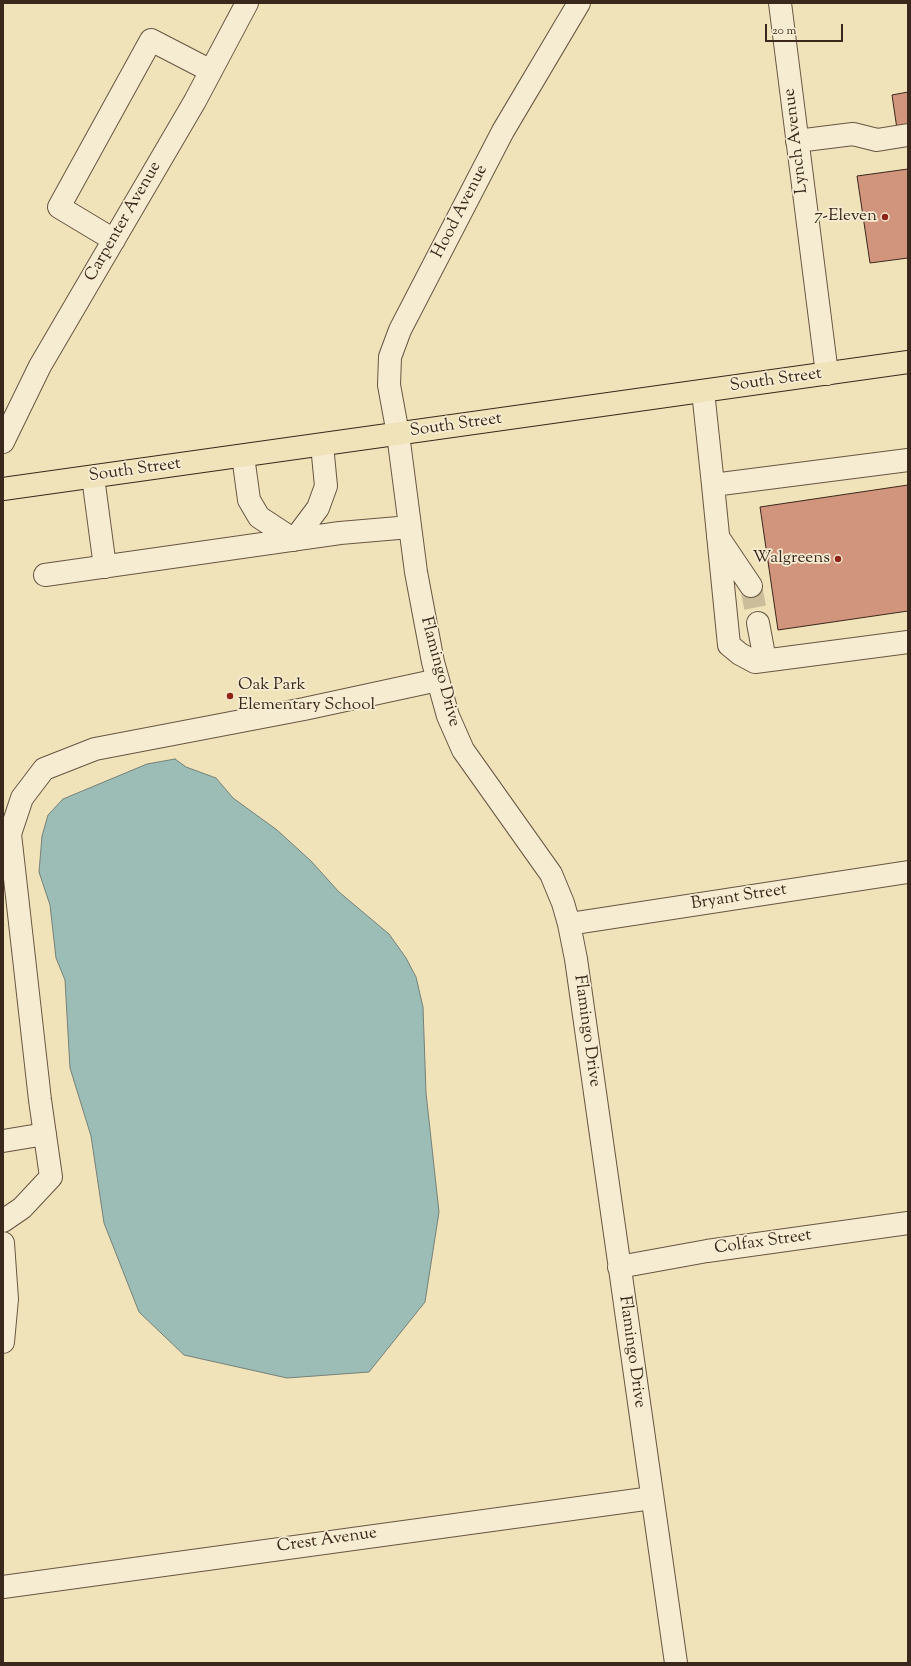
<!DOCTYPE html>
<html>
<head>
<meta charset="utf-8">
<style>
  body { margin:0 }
  #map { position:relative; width:911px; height:1666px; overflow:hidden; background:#f0e2b9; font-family:"Sorts Mill Goudy",serif }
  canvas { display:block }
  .frame { position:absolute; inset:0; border:4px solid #3b281c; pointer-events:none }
  .scale { position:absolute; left:765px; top:24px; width:78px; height:18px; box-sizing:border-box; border:2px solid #3b281c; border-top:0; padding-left:5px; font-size:12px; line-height:14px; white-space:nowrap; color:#3b281c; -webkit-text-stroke:3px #f5ecd2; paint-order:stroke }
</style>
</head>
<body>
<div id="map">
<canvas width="911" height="1666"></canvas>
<div class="frame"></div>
<div class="scale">20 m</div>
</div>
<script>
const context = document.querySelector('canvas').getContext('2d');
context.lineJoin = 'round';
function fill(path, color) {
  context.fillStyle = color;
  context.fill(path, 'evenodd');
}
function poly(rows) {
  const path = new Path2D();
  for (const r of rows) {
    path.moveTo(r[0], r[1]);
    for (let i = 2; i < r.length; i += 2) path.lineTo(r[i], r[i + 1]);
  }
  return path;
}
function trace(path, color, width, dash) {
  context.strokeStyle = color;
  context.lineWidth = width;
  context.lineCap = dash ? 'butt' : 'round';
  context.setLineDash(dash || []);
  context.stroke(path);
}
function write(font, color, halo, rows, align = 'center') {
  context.font = font + ' "Sorts Mill Goudy",serif';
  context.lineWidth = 3.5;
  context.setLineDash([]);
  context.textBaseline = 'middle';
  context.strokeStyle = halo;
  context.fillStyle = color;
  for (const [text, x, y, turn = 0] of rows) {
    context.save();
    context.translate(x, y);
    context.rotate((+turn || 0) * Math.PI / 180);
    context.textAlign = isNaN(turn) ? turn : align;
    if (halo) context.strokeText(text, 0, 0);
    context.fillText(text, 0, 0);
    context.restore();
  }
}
const water = poly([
  [175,759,186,767,216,778,233,798,277,830,311,861,339,892,389,934,406,958,416,977,423,1007,426,1093,439,1212,425,1302,369,1372,287,1378,184,1355,139,1312,104,1223,91,1136,70,1068,65,980,56,958,50,905,39,872,42,836,48,815,63,799,147,764,175,759]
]);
fill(water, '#9bbdb6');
trace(water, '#758178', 1);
const building = poly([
  [908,92,908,128,897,129,892,95,908,92],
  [908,169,908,258,870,263,857,176,908,169],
  [908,485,908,611,778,630,760,507,908,485]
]);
fill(building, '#d1947d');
trace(building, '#3b281c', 1);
trace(poly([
  [751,586,758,623]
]), '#ccbd9a', 22, [22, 11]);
const minor = poly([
  [579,3,503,131,400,330,390,357,389,385,398,434,416,572,433,662,448,716,463,750,551,874,563,903,569,924,576,959,676,1663],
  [780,3,827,374],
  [797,141,853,134,877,140,908,135],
  [114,240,59,207,151,40,211,71],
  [703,391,713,485,908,460],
  [3,442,40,366,195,101,247,3],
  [243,456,249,500,259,517,294,540,318,508,326,486,322,445],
  [93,477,105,567],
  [713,485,729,645,740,654,755,662,908,642],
  [718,537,751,586],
  [45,575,340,533,410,527],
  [758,623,765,660],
  [3,835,10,834,22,798,44,769,95,749,304,709,438,680],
  [569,924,908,872],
  [3,1141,45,1134],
  [3,1221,22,1208,51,1177,40,1100,10,834],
  [3,1243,7,1299,3,1342],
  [619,1267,707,1251,908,1223],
  [3,1587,652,1498]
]);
const major = poly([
  [3,489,908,362]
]);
trace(minor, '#685643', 24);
trace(major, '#3b281c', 24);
trace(minor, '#f5ecd2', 22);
trace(major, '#f0e2b9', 22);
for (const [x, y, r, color] of [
  [885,217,4,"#8f2418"],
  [838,559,4,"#8f2418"],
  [230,696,4,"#8f2418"]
]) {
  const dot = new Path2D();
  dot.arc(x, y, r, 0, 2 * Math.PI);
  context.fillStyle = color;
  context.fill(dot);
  trace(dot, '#f5ecd2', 1.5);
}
write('17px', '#3b281c', '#f5ecd2', [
  ["Lynch Avenue",797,141,-97],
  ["Hood Avenue",461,212,-63],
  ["Carpenter Avenue",124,222,-60],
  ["South Street",776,381,-8],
  ["South Street",456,426,-8],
  ["South Street",135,471,-8],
  ["Flamingo Drive",439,672,75],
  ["Bryant Street",739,898,-9],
  ["Flamingo Drive",586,1031,82],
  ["Colfax Street",763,1243,-8],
  ["Flamingo Drive",631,1352,82],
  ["Crest Avenue",327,1541,-8]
]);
write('17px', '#3b281c', '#f5ecd2', [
  ["7-Eleven",877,217],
  ["Walgreens",830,559],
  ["Oak Park",238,686,"left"],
  ["Elementary School",238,706,"left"]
], 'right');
</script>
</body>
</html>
